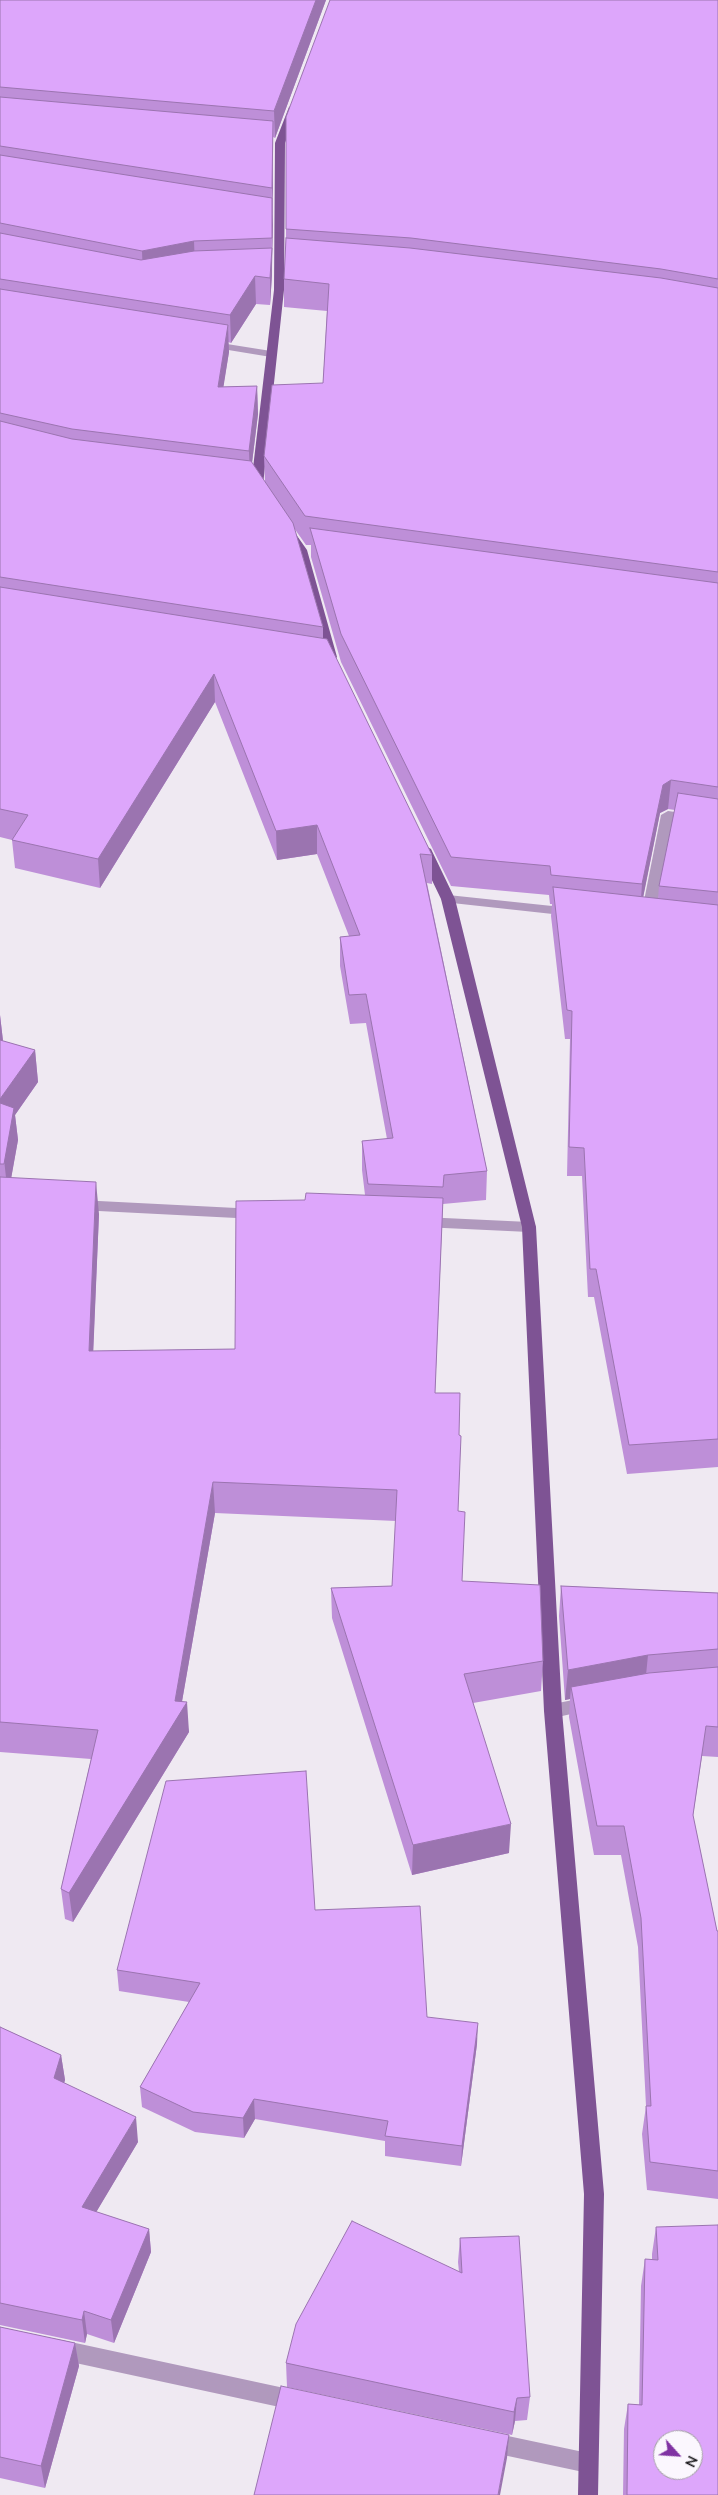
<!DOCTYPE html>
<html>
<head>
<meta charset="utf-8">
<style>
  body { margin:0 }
  #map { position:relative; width:718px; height:2495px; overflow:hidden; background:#efe9f2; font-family:"Nunito Sans",sans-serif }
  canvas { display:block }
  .north { position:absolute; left:653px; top:2430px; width:50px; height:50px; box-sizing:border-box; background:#fbf7fe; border:1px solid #a29fa4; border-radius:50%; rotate:116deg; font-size:14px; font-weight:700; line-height:20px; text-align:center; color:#1d1b1e }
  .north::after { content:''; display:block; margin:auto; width:18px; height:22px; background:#8033a3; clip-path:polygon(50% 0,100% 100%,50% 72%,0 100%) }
</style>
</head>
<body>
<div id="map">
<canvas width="718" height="2495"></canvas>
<div class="north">N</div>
</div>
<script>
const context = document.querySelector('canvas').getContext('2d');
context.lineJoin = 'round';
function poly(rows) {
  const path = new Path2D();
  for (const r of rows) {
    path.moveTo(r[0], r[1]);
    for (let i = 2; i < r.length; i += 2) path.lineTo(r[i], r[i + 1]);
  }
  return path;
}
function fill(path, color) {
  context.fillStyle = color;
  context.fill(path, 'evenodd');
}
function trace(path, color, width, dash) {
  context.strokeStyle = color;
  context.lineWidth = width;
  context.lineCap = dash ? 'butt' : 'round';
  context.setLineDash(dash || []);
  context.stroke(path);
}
fill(poly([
  [208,341,271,351,277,354,271,357,204,346,202,344,208,341],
  [668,811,718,818,718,826,674,820,655,916,648,920,641,916,661,815,668,811],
  [448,895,571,908,578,912,571,916,443,902,441,899,443,896,448,895],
  [79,1200,256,1209,261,1210,263,1214,261,1218,256,1219,79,1210,74,1209,72,1205,74,1201,79,1200],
  [423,1217,529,1222,534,1223,536,1227,534,1231,529,1232,423,1227,418,1226,416,1222,418,1218,423,1217],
  [588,1697,594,1699,597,1704,594,1709,553,1718,547,1716,544,1711,547,1706,553,1704,588,1697],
  [57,2339,298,2391,305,2394,308,2401,305,2408,298,2411,57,2359,50,2356,47,2349,50,2342,57,2339],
  [489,2432,588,2453,595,2456,598,2463,595,2470,588,2473,489,2452,482,2449,479,2442,482,2435,489,2432]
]), '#b099bd');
fill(poly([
  [294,104,299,107,285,143,284,290,263,485,267,491,261,495,257,493,251,485,274,290,275,143,289,107,294,104],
  [289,529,293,530,307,550,337,657,335,660,327,660,325,657,295,550,283,533,289,529],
  [424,845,431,849,455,899,536,1227,562,1711,604,2194,598,2495,578,2495,584,2194,544,1711,522,1227,441,899,417,849,424,845]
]), '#7e5394');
fill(poly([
  [0,0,326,0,275,138,273,137,272,275,270,305,256,304,231,343,228,342,229,352,223,387,257,386,258,414,252,463,265,482,264,456,323,383,327,311,284,307,284,279,286,238,286,117,718,0,718,1467,627,1474,594,1297,588,1297,582,1176,567,1176,570,1039,565,1039,551,916,552,904,550,904,549,895,451,886,341,662,311,557,311,545,306,545,294,528,323,627,323,639,432,855,432,884,427,883,487,1171,486,1200,443,1204,435,1393,458,1511,462,1581,543,1661,541,1691,473,1703,509,1853,412,1875,332,1618,331,1588,392,1586,396,1521,215,1513,182,1701,189,1732,73,1922,65,1919,61,1889,91,1759,0,1752,0,1015,3,1041,35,1050,38,1082,15,1115,18,1140,11,1178,99,1214,93,1351,235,1349,305,1200,365,1195,362,1170,362,1141,387,1139,366,1023,350,1024,340,966,340,937,349,936,317,854,277,860,215,702,100,888,15,868,12,840,0,837],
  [668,809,675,810,659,886,658,899,643,897,660,813],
  [561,1586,718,1593,718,1757,702,1756,693,1816,717,1931,718,1931,718,2199,647,2190,642,2134,646,2106,638,1947,621,1855,594,1855,569,1717,570,1699,565,1700,559,1616],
  [315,1910,427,2017,477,2044,461,2166,385,2156,385,2141,255,2119,244,2138,195,2132,142,2107,140,2087,189,2002,119,1991,117,1970],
  [0,2027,61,2055,65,2080,64,2083,138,2142,96,2212,149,2229,151,2252,114,2343,87,2334,85,2343,0,2325],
  [656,2227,718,2495,623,2495,624,2429,628,2404,639,2405,641,2286,645,2259,652,2260,652,2254],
  [460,2238,530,2397,527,2420,515,2421,512,2435,287,2387,286,2363,459,2272,458,2262],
  [0,2327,75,2343,79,2366,45,2488,0,2478]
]), '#be8fd8');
fill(poly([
  [316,0,326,0,275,138,274,111],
  [273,121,273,215,272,188],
  [272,198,273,225,272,265],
  [194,241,195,268,143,278,142,251],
  [272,248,272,275,270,305,270,278],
  [255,276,256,304,231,343,230,315],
  [228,325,229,352,219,415,218,387],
  [257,386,258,414,250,479,249,451],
  [214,674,215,702,100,888,98,859],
  [671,780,668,809,660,813,640,913,642,884,663,785],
  [317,825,317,854,277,860,276,831],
  [0,1015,3,1041,0,1044],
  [35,1050,38,1082,15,1115,18,1140,8,1196,0,1122,0,1099],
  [96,1182,99,1214,92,1382,89,1351],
  [213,1482,215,1513,180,1713,187,1702,189,1732,73,1922,69,1893,175,1701],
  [648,1655,645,1685,571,1687,570,1699,565,1700,568,1670],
  [511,1824,509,1853,412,1875,413,1845],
  [478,2023,477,2044,461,2166,462,2146],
  [61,2055,65,2080,58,2103,54,2078],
  [254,2099,255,2119,244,2138,243,2118],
  [136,2117,138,2142,85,2231,82,2207],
  [149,2229,151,2252,114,2343,111,2320],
  [84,2311,87,2334,85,2343,82,2320],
  [75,2343,79,2366,45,2488,41,2466],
  [517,2398,515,2421,512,2435,514,2412],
  [509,2435,507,2458,500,2495,498,2495]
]), '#9b74b0');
const building = poly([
  [0,0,316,0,274,111,0,87,0,0],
  [330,0,718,0,718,279,661,269,411,238,286,229,286,117,330,0],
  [0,97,273,121,272,188,0,146,0,97],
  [0,155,272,198,272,238,194,241,142,251,0,223,0,155],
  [0,233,141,260,194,251,272,248,270,278,255,276,230,315,0,279,0,233],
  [286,238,410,248,661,278,718,288,718,572,305,516,264,456,272,385,323,383,329,284,284,279,286,238],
  [0,289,228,325,218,387,257,386,249,451,72,429,0,413,0,289],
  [0,421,72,439,251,461,293,523,323,627,0,577,0,421],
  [310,528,718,583,718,787,671,780,663,785,642,884,551,875,550,866,451,857,341,634,310,528],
  [0,587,327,639,432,855,420,854,487,1171,444,1175,443,1187,368,1184,362,1141,393,1138,366,994,349,995,340,937,360,935,317,825,276,831,214,674,98,859,12,840,28,815,0,809,0,587],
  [678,793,718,799,718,892,659,886,678,793],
  [553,887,718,905,718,1439,629,1445,596,1269,590,1269,584,1148,569,1147,572,1011,567,1010,553,887],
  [0,1040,35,1050,0,1099,0,1040],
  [0,1103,14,1108,4,1164,0,1164,0,1103],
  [0,1177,96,1182,89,1351,235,1349,236,1201,305,1200,306,1193,443,1198,435,1393,460,1393,459,1435,461,1436,458,1511,465,1512,462,1581,540,1585,543,1661,464,1674,511,1824,413,1845,331,1588,392,1586,397,1490,213,1482,175,1701,187,1702,69,1893,61,1889,98,1730,0,1722,0,1177],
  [561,1586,718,1593,718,1649,648,1655,568,1670,561,1586],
  [718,1667,718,1727,706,1726,693,1815,717,1931,718,1931,718,2171,650,2162,646,2106,651,2106,641,1918,624,1826,597,1826,571,1687,649,1673,718,1667],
  [306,1771,315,1910,420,1906,427,2017,478,2023,462,2146,385,2136,388,2121,254,2099,243,2118,193,2112,140,2087,200,1983,117,1970,166,1781,306,1771],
  [0,2027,61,2055,54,2078,136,2117,82,2207,149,2229,111,2320,84,2311,82,2320,0,2303,0,2027],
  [352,2221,462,2273,460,2238,519,2236,530,2397,517,2398,514,2412,286,2363,296,2324,352,2221],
  [718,2225,718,2495,627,2495,628,2404,642,2405,645,2259,658,2260,656,2227,718,2225],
  [663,2440,693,2440,693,2470,663,2470,663,2440],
  [0,2327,75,2343,41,2466,0,2457,0,2327],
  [281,2386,509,2435,498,2495,254,2495,281,2386]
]);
fill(building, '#dda6fb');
trace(building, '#9b74b0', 1);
</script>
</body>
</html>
